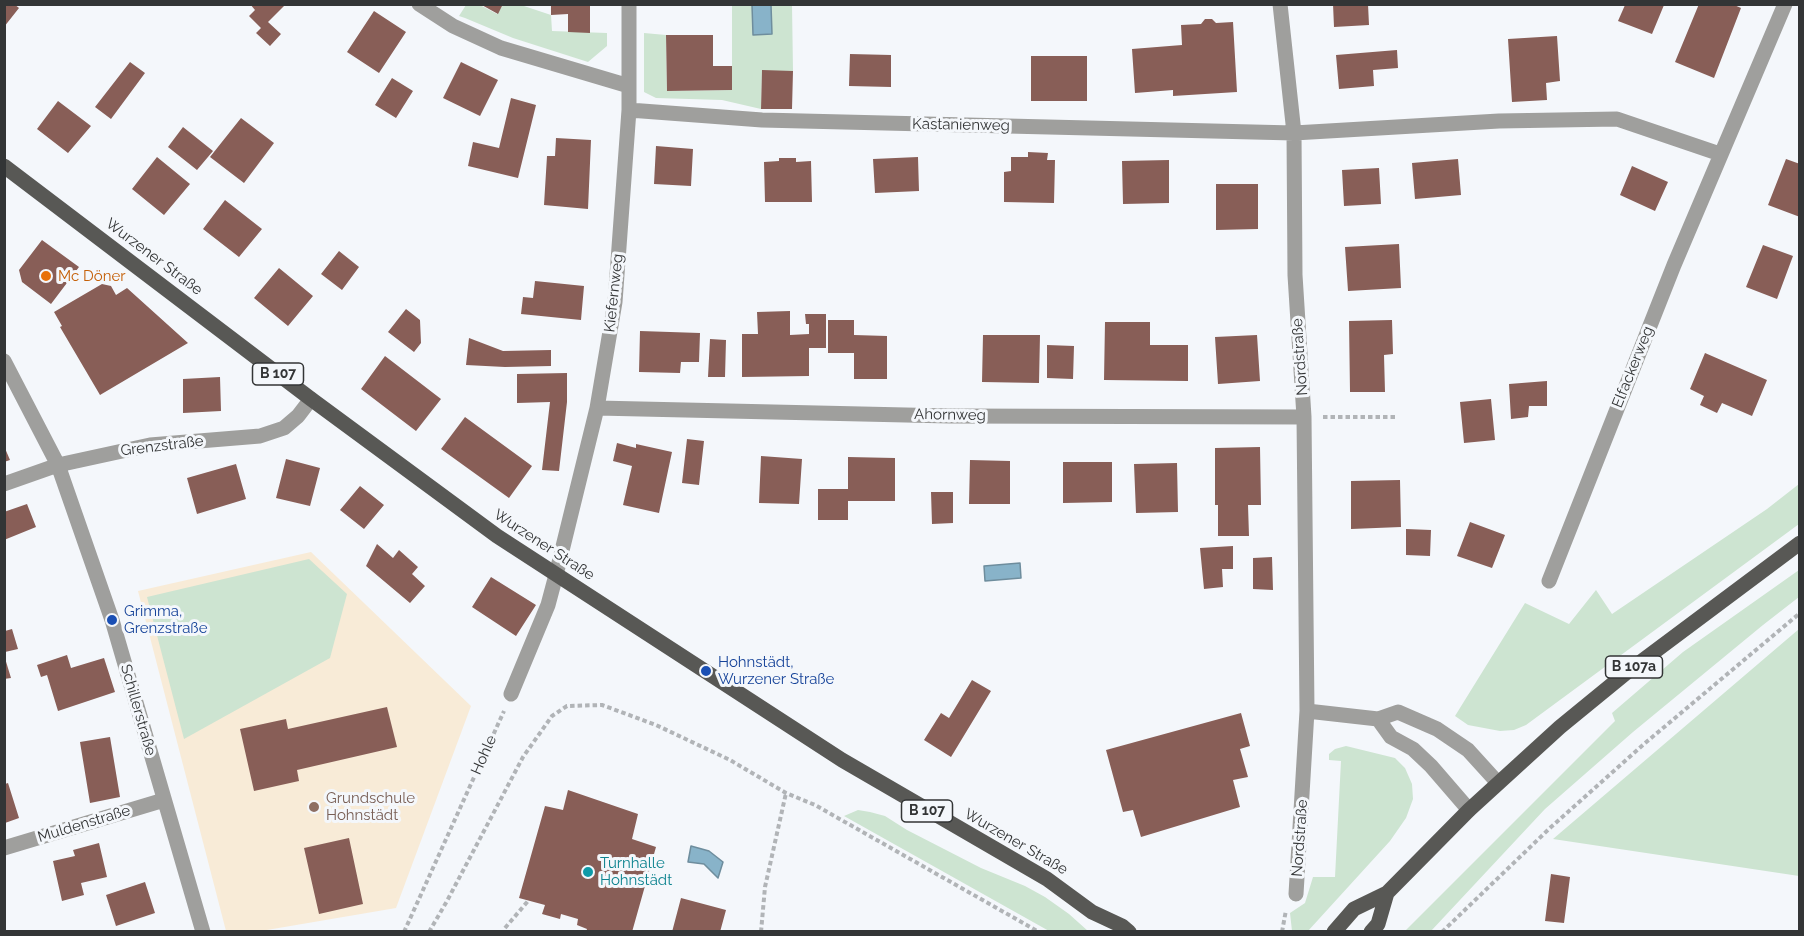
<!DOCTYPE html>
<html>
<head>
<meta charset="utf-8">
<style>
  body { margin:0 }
  #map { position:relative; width:1804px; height:936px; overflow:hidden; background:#f4f7fb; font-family:Raleway,sans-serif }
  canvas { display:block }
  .frame { position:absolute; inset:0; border:6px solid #333536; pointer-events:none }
</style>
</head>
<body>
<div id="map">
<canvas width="1804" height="936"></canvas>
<div class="frame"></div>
</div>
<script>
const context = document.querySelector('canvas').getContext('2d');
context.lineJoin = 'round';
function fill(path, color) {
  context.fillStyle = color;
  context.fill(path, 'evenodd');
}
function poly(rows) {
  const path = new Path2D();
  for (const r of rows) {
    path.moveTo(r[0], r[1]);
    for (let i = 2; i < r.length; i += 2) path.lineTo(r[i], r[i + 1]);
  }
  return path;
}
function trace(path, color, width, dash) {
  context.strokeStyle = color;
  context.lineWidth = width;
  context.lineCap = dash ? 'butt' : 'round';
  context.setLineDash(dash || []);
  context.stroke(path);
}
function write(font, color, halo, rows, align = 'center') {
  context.font = font + ' Raleway,sans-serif';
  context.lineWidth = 6;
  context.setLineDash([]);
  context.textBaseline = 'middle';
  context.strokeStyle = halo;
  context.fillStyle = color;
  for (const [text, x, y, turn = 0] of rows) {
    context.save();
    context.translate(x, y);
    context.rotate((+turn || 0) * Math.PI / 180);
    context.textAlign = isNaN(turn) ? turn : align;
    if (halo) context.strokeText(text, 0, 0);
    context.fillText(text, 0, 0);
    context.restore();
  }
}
fill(poly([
  [311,552,471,706,396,908,261,931,226,931,138,591]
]), '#f8ebd7');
fill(poly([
  [466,5,480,5,497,14,503,5,521,5,551,15,552,31,607,33,607,46,588,62,513,38,465,18,459,16],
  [732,5,792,5,793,71,762,71,761,109,722,100,656,98,644,92,644,33,666,35,667,91,732,90],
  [1799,484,1799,524,1526,725,1514,730,1500,731,1468,725,1455,716,1525,603,1569,624,1596,590,1612,614,1767,509],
  [309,559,347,594,330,658,184,739,147,597],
  [1799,570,1799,597,1763,625,1633,732,1545,809,1431,931,1405,931,1615,721,1612,713,1683,652],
  [1799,629,1799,876,1553,839],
  [1346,746,1395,758,1405,768,1412,784,1413,799,1406,818,1390,841,1308,931,1290,931,1292,931,1290,913,1305,903,1313,877,1335,877,1341,761,1329,760,1329,754,1335,749],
  [858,810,870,812,885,816,907,830,981,868,1025,886,1045,897,1069,914,1088,931,1049,931,844,816]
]), '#cde4d1');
const water = poly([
  [752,5,771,5,772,34,753,35,752,5],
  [1020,563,1021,578,985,581,984,566,1020,563],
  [691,846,709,851,723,862,718,878,704,864,688,862,691,846]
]);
fill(water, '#88b3c9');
trace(water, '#6e8d9d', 1.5);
fill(poly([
  [4,4,14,4,19,8,4,27],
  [250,4,284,6,268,22,281,34,270,46,256,33,261,28,249,16,255,10],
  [480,4,503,4,498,14],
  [551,4,590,4,590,33,568,32,568,14,551,15],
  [1333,4,1368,4,1369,25,1334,27],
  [1699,4,1732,4,1741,8,1714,78,1675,62],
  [1625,5,1664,5,1652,34,1618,21],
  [374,11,406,32,379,73,347,52],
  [1205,19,1212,19,1216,23,1233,22,1237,92,1173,96,1173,90,1135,93,1132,49,1182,45,1181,25,1201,24],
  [666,35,713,35,713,66,732,66,732,90,667,91],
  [1557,36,1560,81,1546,83,1547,100,1512,102,1508,39],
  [1397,50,1398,68,1373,70,1374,86,1339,89,1336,55],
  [850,54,891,55,891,87,849,86],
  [1031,56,1087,56,1087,101,1031,101],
  [130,62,145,73,111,119,95,107],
  [461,62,498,80,480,116,443,98],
  [762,70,793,71,792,109,761,109],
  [392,78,413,91,396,118,375,105],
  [511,98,536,105,518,178,468,166,473,142,499,148],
  [58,101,91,126,68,153,37,129],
  [241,118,274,143,244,183,210,157],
  [183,127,213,151,197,170,168,147],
  [556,138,591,140,588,209,544,205,547,156,555,156],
  [656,146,693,149,691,186,654,184],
  [1028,152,1048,153,1047,160,1055,160,1054,203,1004,202,1004,172,1011,171,1011,157,1028,157],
  [157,157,190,184,164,215,132,189],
  [918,157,919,191,875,193,873,159],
  [779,158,796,158,796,162,811,161,812,202,765,202,764,162,779,161],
  [1458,159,1461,195,1415,199,1412,163],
  [1786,159,1800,164,1800,217,1768,205],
  [1169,160,1169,203,1123,204,1122,161],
  [1632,166,1668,182,1655,211,1620,195],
  [1379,168,1381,204,1344,206,1342,170],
  [1216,184,1258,184,1258,229,1216,230],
  [225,200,262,229,239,257,203,229],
  [42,240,79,267,51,304,22,282,19,270],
  [1399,244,1401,288,1348,291,1345,247],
  [1763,245,1793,256,1777,299,1746,287],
  [339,251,359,267,342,290,321,274],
  [279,268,313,296,288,326,254,298],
  [535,281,584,286,581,320,521,314,523,297,533,298],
  [102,284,111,286,116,295,127,288,188,343,100,395,60,327,62,326,54,312],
  [406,309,420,320,421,343,414,352,388,332],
  [790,311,790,335,809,334,809,324,806,324,805,314,826,314,826,348,809,348,809,376,742,377,742,334,758,334,757,312],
  [828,320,854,320,854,335,887,336,887,379,854,379,854,353,828,353],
  [1392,320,1393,354,1384,355,1385,392,1350,392,1349,321],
  [1105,322,1150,322,1150,345,1188,345,1188,381,1104,380],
  [640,331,700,333,699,362,681,362,680,373,639,372],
  [983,335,1040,335,1039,383,982,382],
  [1257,335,1260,381,1218,384,1215,337],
  [469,338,503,351,551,350,551,366,505,367,466,365],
  [710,339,726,340,725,377,708,377],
  [1047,345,1074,346,1073,379,1047,378],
  [1705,353,1767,380,1752,416,1722,403,1717,413,1700,405,1704,396,1690,389],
  [385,356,441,399,416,431,361,389],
  [567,373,567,402,559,471,542,470,550,402,517,403,517,374],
  [220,377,221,411,183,413,183,379],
  [1547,381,1547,406,1529,406,1528,417,1511,419,1509,384],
  [1491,399,1495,440,1464,443,1460,402],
  [465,417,532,466,509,498,441,449],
  [687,439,704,441,699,485,682,483],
  [617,443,636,448,636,444,672,452,659,513,623,505,632,466,613,461],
  [4,446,10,460,4,462],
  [1260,447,1261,505,1248,505,1249,536,1218,536,1218,505,1215,505,1215,448],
  [761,456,802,459,799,504,759,503],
  [848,457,895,458,895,501,848,501,848,520,818,520,818,489,848,489],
  [286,459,320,468,310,506,276,498],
  [970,460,1010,461,1010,504,969,504],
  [1063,462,1112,462,1112,502,1063,503],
  [1177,463,1178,512,1136,513,1134,464],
  [236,464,246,499,197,514,187,478],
  [1400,480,1401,527,1351,529,1351,481],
  [360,486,384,505,364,529,340,510],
  [931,492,953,492,953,523,932,524],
  [27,504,36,527,4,540,4,512],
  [1470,522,1505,535,1492,568,1457,556],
  [1406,529,1431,530,1430,556,1406,555],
  [377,544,393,558,399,550,418,567,412,574,425,586,410,603,366,566],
  [1233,546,1233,569,1222,569,1223,587,1204,589,1200,548],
  [1272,557,1273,590,1253,589,1253,558],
  [491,577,536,605,516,636,472,607],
  [12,629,18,649,5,652,5,631],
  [4,655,11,678,4,679],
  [67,655,71,668,104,658,115,692,58,711,47,675,41,677,37,665],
  [972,680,991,691,951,757,924,740,941,713,949,718],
  [387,707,397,747,297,770,299,781,254,791,240,729,286,719,288,729],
  [1241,713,1250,746,1240,749,1248,777,1233,780,1240,807,1141,837,1133,810,1123,812,1106,750],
  [110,737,120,797,90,803,80,742],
  [8,783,19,818,5,823,5,784],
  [568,790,638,814,632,839,656,847,632,932,586,932,587,929,577,925,578,919,561,914,560,919,542,914,545,905,519,898,545,806,563,810],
  [349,838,363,904,319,914,304,848],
  [99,843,107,877,81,883,84,895,62,901,53,861,75,856,73,850],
  [1551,874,1570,877,1564,923,1545,921],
  [145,882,155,913,116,926,106,895],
  [681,898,726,910,720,932,672,932]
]), '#885e57');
trace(poly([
  [1323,417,1397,417],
  [505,928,528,901],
  [404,932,504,711],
  [429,932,447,901,523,757,552,716,567,706,602,705,656,725,730,760,786,793,815,805,1039,932],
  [761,932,765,887,786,793],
  [1282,932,1286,910],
  [1442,932,1551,827,1644,744,1800,613]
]), '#b1b4b7', 4, [4.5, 3]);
trace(poly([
  [419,4,453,26,501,48,629,86],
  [1280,4,1294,133,1295,275,1304,417,1307,711,1296,894],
  [629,110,762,120,1294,133,1499,121,1617,119,1720,154],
  [4,361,58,465,112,620,203,932],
  [597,408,950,416,1304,417],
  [4,484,58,465,150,445,260,436,284,428,298,416,311,399],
  [1549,581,1674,265,1785,4],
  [511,694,548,605,556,575,597,408,615,302,629,110,629,4],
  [1307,711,1378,719,1398,712,1437,729,1468,750,1498,783],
  [1378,719,1391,737,1413,749,1431,766,1469,810],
  [4,848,164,800]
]), '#9f9f9d', 15);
trace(poly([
  [4,166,311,399,497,536,842,760,1047,879,1092,912,1122,926,1129,932],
  [1334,932,1354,909,1387,893,1469,810,1560,727,1626,673,1800,543],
  [1371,932,1378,924,1387,893]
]), '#585855', 15);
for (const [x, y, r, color] of [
  [46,276,6,"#e8710a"],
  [112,620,6,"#1a4fb4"],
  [706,671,6,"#1a4fb4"],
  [314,807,6,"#8d6e63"],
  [588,872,6,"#0f9aa8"]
]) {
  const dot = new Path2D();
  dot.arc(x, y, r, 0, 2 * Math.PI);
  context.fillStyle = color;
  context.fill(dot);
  trace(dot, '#f4f7fb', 2);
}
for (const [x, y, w] of [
  [278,374,51],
  [1634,667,57],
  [927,811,51]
]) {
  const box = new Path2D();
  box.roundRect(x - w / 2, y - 11, w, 22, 4.5);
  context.fillStyle = '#f4f7fb';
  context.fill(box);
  trace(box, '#333536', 1.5);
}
write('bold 14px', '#333536', null, [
  ["B 107",278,374],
  ["B 107a",1634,667],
  ["B 107",927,811]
]);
write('15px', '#333536', '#f4f7fb', [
  ["Kastanienweg",961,125,1],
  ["Wurzener Straße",154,257,37],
  ["Kiefernweg",614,293,-84],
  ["Nordstraße",1300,357,-94],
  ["Elfackerweg",1633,367,-68],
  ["Ahornweg",950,415,1],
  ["Grenzstraße",162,446,-7],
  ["Wurzener Straße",544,545,33],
  ["Schillerstraße",138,710,74],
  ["Hohle",484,755,-66],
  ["Muldenstraße",84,824,-17],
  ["Nordstraße",1300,838,-86],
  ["Wurzener Straße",1016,842,30]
]);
write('15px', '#c56008', '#f4f7fb', [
  ["Mc Döner",58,276]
], 'left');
write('15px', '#164399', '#f4f7fb', [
  ["Grimma,",124,611],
  ["Grenzstraße",124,628],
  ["Hohnstädt,",718,662],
  ["Wurzener Straße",718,679]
], 'left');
write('15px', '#785e54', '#f4f7fb', [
  ["Grundschule",326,798],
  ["Hohnstädt",326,815]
], 'left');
write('15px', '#0d838f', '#f4f7fb', [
  ["Turnhalle",600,863],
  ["Hohnstädt",600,880]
], 'left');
</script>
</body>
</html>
